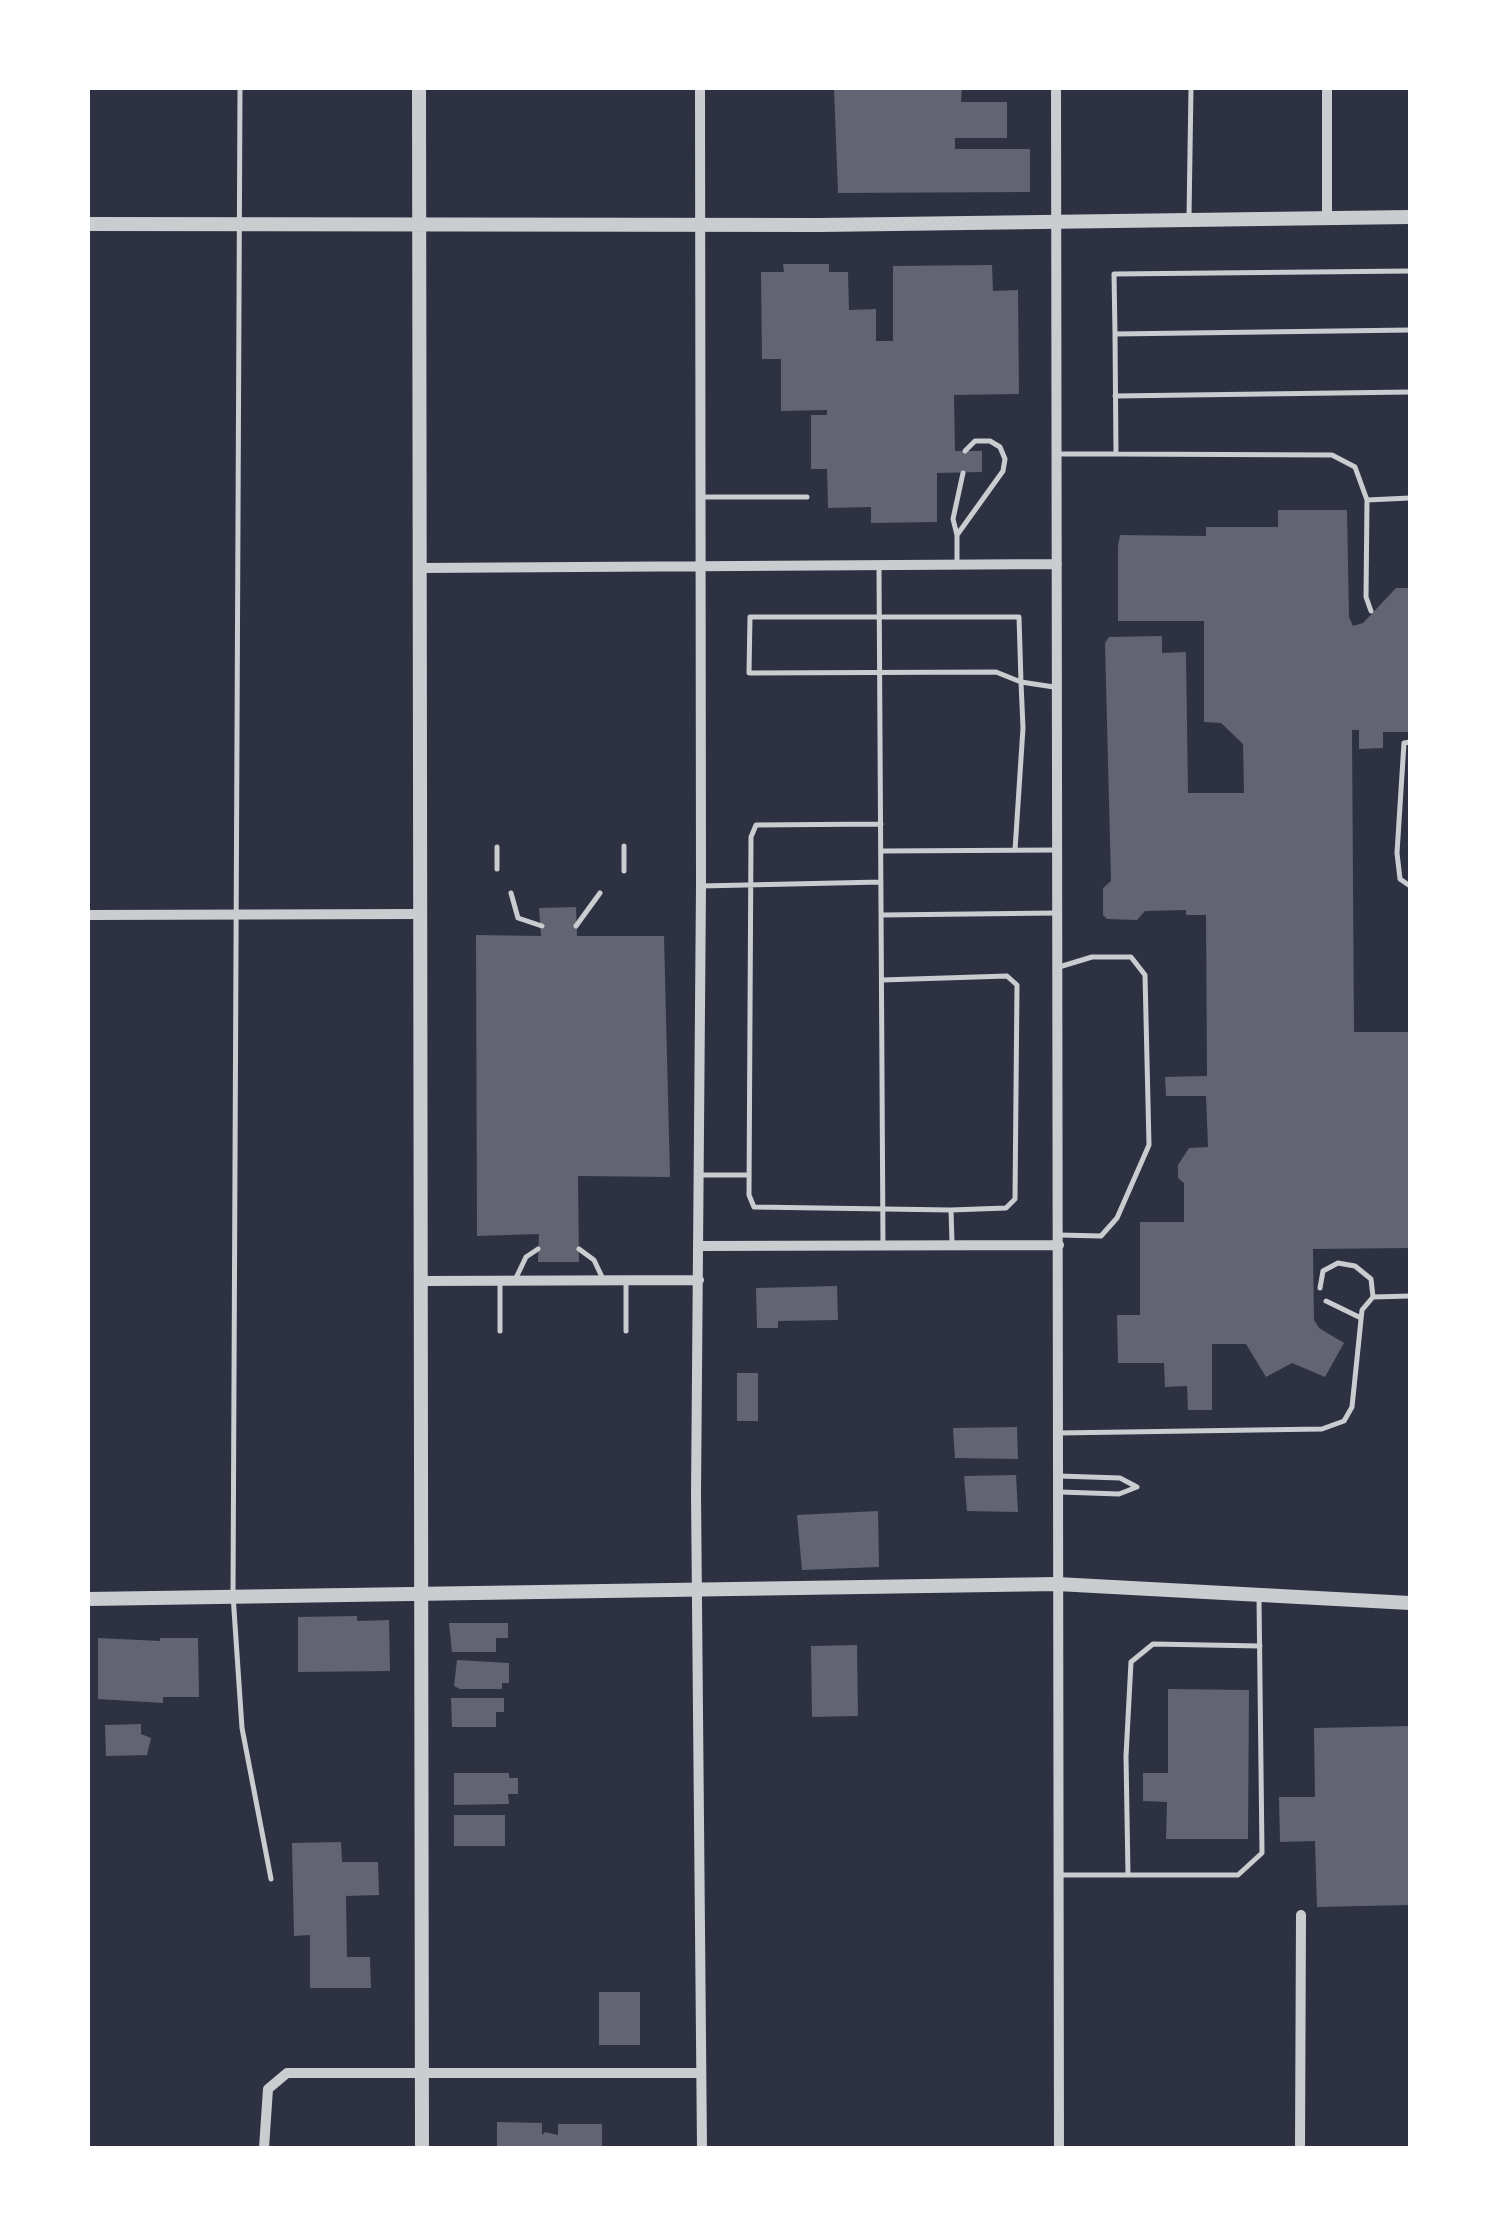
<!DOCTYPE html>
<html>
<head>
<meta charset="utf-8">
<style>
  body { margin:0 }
  #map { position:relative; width:1498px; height:2236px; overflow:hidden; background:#2d3142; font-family:"Alegreya Sans",sans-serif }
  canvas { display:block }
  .frame { position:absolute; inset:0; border:90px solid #fff; pointer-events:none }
</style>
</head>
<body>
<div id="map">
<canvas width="1498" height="2236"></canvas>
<div class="frame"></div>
</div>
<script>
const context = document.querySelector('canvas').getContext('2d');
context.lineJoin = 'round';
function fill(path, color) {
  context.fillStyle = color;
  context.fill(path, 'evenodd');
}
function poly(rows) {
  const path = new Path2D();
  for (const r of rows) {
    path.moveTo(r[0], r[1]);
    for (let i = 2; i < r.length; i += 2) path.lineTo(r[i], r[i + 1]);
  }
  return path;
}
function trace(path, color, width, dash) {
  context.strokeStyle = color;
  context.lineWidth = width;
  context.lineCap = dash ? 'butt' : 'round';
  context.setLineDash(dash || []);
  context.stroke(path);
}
fill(poly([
  [834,88,962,88,961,102,1007,102,1007,138,955,138,955,149,1030,149,1030,192,838,193],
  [783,264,829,264,829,272,848,272,849,310,876,309,876,341,893,341,893,266,992,265,993,291,1018,290,1019,394,954,395,955,451,982,451,982,472,937,473,937,522,871,523,871,507,828,508,827,469,811,469,811,415,827,415,827,410,781,411,781,359,762,359,761,272,784,272],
  [1278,510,1347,510,1349,617,1353,626,1363,623,1396,588,1410,588,1410,732,1383,732,1383,748,1359,749,1359,730,1352,730,1354,1032,1410,1032,1410,1248,1313,1249,1314,1320,1319,1328,1344,1343,1325,1377,1292,1363,1266,1377,1246,1344,1212,1344,1212,1410,1188,1410,1187,1386,1165,1387,1164,1363,1118,1363,1117,1315,1140,1315,1140,1222,1184,1222,1184,1183,1178,1178,1178,1165,1189,1148,1208,1147,1206,1096,1166,1096,1165,1077,1207,1076,1206,915,1186,915,1186,910,1145,911,1137,920,1107,919,1103,915,1103,888,1111,881,1105,643,1109,637,1162,636,1162,653,1186,652,1188,793,1244,793,1243,744,1221,723,1204,722,1204,621,1118,621,1118,546,1120,535,1206,536,1206,527,1278,527],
  [576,907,577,936,664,936,670,1177,578,1176,579,1262,538,1262,539,1234,477,1236,476,935,541,936,539,908],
  [837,1286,838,1320,778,1321,778,1328,757,1328,756,1288],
  [737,1373,758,1373,758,1421,737,1421],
  [1017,1427,1018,1459,955,1458,953,1428],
  [1016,1475,1018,1512,967,1511,964,1476],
  [878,1511,879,1567,802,1570,797,1515],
  [357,1616,357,1621,389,1620,390,1671,298,1672,298,1617],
  [449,1623,508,1623,508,1638,496,1638,496,1652,452,1652],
  [98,1638,160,1641,160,1638,198,1638,199,1697,163,1697,163,1703,98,1699],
  [857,1645,858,1716,812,1717,811,1646],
  [457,1660,509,1663,509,1683,502,1683,502,1689,460,1689,454,1686],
  [1168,1689,1249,1690,1248,1839,1166,1839,1167,1802,1143,1801,1143,1773,1168,1773],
  [451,1698,504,1698,504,1712,496,1712,496,1727,452,1727],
  [141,1724,141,1734,151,1738,147,1755,106,1756,105,1725],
  [1410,1726,1410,1905,1317,1907,1315,1841,1280,1842,1279,1797,1315,1797,1314,1728],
  [454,1773,509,1773,509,1778,518,1778,518,1794,508,1794,509,1804,454,1805],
  [454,1815,505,1815,505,1846,454,1846],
  [341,1842,342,1862,378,1862,379,1895,346,1896,347,1957,370,1957,371,1988,310,1988,310,1935,294,1936,292,1843],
  [599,1992,640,1992,640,2045,599,2045],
  [497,2122,542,2123,542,2135,545,2132,558,2135,558,2124,602,2124,602,2148,497,2148]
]), '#626471');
trace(poly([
  [240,88,233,1595,242,1728,271,1879],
  [1189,217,1191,88],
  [1410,271,1114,274,1115,334,1410,330],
  [1115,396,1410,392],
  [1059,454,1116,454,1115,334],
  [1116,454,1332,455,1355,467,1367,500,1410,498],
  [963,473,953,519,957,535,1003,471,1005,459,1000,447,990,441,975,441,965,451],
  [701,497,807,497],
  [1367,500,1366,597,1371,611],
  [957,535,957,564],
  [879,568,883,1245],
  [1410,742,1404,743,1397,853,1400,879,1410,886],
  [881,824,756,825,751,837,749,1195,754,1207,951,1210,952,1242],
  [624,846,624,871],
  [497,847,497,869],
  [1015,850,1023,728,1021,682,996,672,749,673,750,617,1019,617,1021,682,1054,687],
  [882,851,1056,850],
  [701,886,881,882],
  [511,893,518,918,542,926],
  [882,915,1056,913],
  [576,926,600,893],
  [882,980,1007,976,1017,985,1015,1199,1006,1208,951,1210],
  [700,1175,749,1175],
  [1059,1235,1101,1236,1117,1218,1149,1145,1145,975,1131,957,1092,957,1059,967],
  [579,1249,594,1260,602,1277],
  [515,1280,526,1257,538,1249],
  [500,1284,500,1331],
  [1320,1288,1323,1271,1338,1263,1355,1266,1371,1279,1373,1297],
  [1326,1301,1361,1318],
  [626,1331,626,1283],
  [1058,1433,1322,1429,1344,1421,1352,1407,1362,1310,1373,1297,1410,1296],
  [1059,1476,1120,1478,1137,1487,1119,1494,1060,1492],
  [1057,1875,1238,1875,1262,1853,1259,1598],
  [1128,1875,1126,1756,1131,1662,1153,1644,1260,1646]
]), '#caccd0', 5);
trace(poly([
  [700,88,701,886,696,1494,702,2148],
  [1056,88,1059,2148],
  [1327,220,1327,88],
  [419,568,1057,564],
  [88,915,422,914],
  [699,1246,1059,1245],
  [422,1281,699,1280],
  [264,2148,268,2089,287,2073,701,2073],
  [1300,2148,1301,1915]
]), '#caccd0', 10);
trace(poly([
  [419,88,422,2148],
  [88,224,820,225,1410,217],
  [88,1599,1057,1584,1410,1603]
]), '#caccd0', 14);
</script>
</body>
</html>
